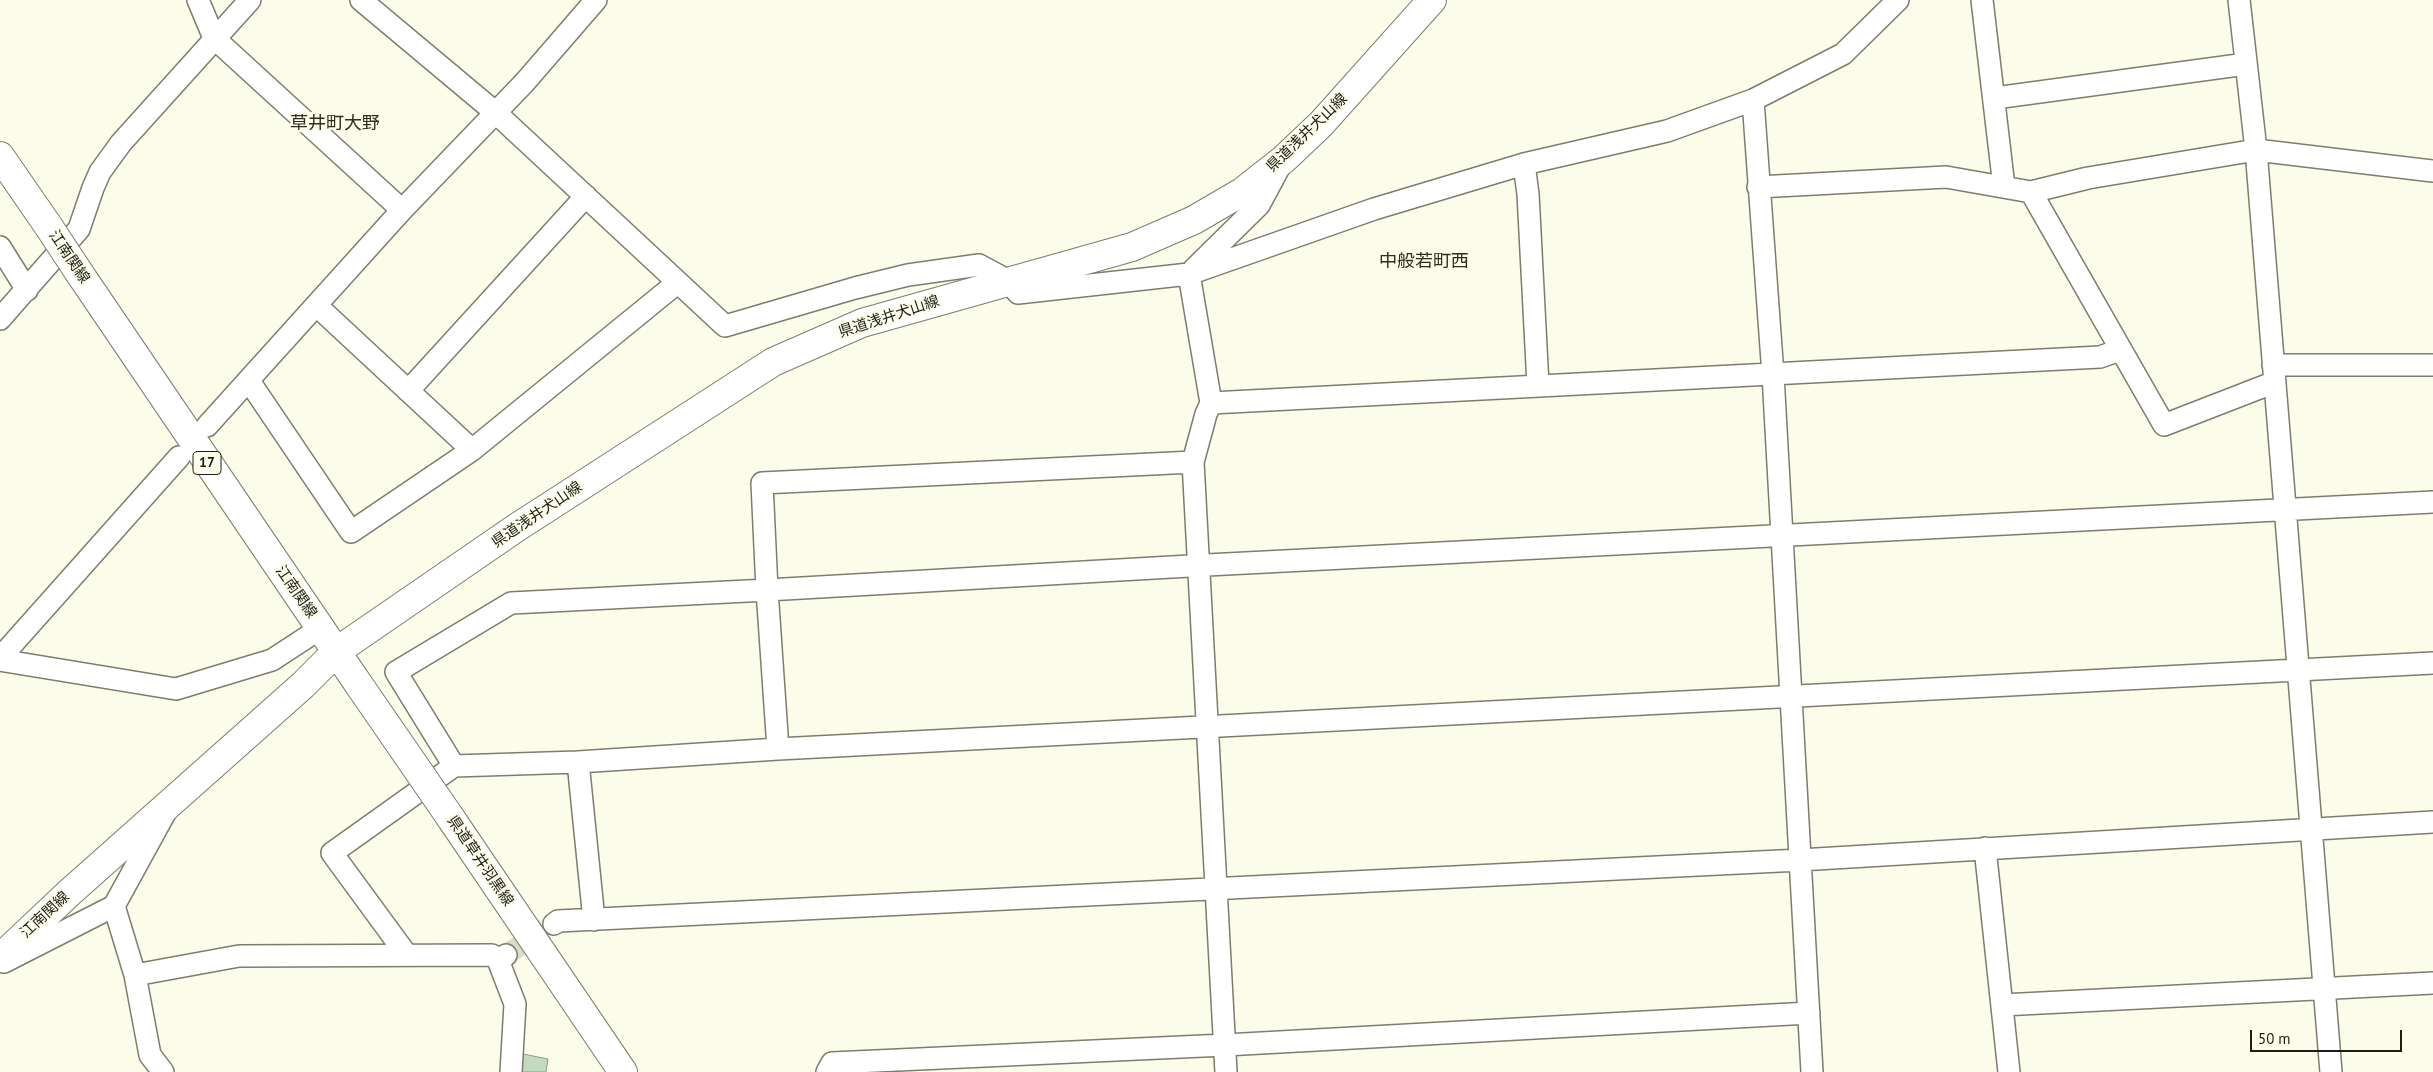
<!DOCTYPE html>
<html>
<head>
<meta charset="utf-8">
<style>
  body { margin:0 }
  #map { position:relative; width:2433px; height:1072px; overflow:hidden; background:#fcfcea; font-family:"PT Sans",sans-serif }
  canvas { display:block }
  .scale { position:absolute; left:2250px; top:1030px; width:152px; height:22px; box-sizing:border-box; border:2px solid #1d1d16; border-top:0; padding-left:6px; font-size:15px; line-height:18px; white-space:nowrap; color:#1d1d16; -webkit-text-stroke:4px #fcfcea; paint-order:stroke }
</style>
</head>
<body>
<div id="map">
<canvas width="2433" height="1072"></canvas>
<div class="scale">50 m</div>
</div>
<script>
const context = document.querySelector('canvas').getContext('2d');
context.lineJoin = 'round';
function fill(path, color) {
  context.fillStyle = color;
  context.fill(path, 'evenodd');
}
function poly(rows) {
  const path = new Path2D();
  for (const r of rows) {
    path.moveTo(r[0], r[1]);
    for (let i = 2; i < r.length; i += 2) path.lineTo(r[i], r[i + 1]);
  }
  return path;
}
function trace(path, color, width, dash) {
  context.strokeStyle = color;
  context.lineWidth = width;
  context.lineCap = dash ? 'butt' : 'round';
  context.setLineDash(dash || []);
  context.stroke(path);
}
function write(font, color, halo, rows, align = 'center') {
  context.font = font + ' "PT Sans","Noto Sans JP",sans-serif';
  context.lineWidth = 5;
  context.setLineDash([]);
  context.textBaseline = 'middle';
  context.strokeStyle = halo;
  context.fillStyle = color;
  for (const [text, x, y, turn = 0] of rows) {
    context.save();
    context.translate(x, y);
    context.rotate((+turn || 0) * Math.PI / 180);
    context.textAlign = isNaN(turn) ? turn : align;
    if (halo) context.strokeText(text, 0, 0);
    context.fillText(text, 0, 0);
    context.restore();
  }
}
const building = poly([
  [523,1054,548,1059,546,1072,522,1072,523,1054]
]);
fill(building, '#c2dbc0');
trace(building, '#8e9b8d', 1);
trace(poly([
  [506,955,545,929]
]), '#dbdbca', 21, [21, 11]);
const minor = poly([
  [198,0,214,38,402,210],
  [361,0,496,113,725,326,855,288,908,275,979,265,1007,280,1018,293,1189,274,1374,209,1524,164,1667,131,1753,100,1843,54,1898,0],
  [1982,0,2004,187],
  [2239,0,2256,150,2331,1072],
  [1995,98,2246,64],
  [1753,100,1773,375,1812,1072],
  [1524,164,1528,194,1538,385],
  [1758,187,1946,177,2031,192,2088,178,2256,150,2433,171],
  [2031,192,2164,425,2275,382],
  [0,247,27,290],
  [1193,270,1259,205,1281,164],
  [1189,274,1211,403,1206,414,1193,462,1226,1072],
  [317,306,472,450],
  [0,319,79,229,93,188,100,172,121,143,250,0],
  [2273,365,2433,365],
  [249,381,351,532,472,450,677,283],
  [408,391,586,196],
  [1211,403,2100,357,2120,350],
  [207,426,402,210,525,82,596,0],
  [1193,462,762,483,767,590,778,749,578,762,454,766,396,672,511,603,767,590,1207,565,2433,502],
  [0,658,179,457],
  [0,660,176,689,272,660,321,628],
  [778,749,2433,663],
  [578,762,594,920],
  [1985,848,2009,1072],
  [114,906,135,975,150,1055,163,1072],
  [554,924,558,921,1800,860,2433,822],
  [406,954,332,853,454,766],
  [506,955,498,960,515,1004,511,1072],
  [4,962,114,906,165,813],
  [135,975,239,956,492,955,498,960],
  [2002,1005,2433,983],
  [827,1072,832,1063,1225,1045,1809,1013]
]);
const major = poly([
  [0,156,49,227],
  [80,274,357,682],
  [450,817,623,1072],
  [0,958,69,893,303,685,337,651,516,528,773,362,862,323,1132,247,1194,220,1242,192,1284,159,1321,124,1432,0]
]);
trace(minor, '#7c7d6c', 24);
trace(major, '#7c7d6c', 30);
trace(minor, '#fff', 21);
trace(major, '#fff', 28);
const majorBridge = poly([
  [49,227,80,274],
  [357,682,450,817]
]);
trace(majorBridge, '#7c7d6c', 30, []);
trace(majorBridge, '#fff', 28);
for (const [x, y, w] of [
  [207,463,28]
]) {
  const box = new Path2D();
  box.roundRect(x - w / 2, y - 11.5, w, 23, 4);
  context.fillStyle = '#fcfcea';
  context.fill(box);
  trace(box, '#1d1d16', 1);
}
write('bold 14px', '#1d1d16', null, [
  ["17",207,463]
]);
write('15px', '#1d1d16', '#fcfcea', [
  ["県道浅井犬山線",1307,133,-44],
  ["江南関線",69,257,56],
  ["県道浅井犬山線",889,317,-18],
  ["県道浅井犬山線",537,515,-34],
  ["江南関線",296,592,55],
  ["県道草井羽黒線",480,861,56],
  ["江南関線",45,915,-43]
]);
write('18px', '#2d2d1f', '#fcfcea', [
  ["草井町大野",335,124],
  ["中般若町西",1424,262]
]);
</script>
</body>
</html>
